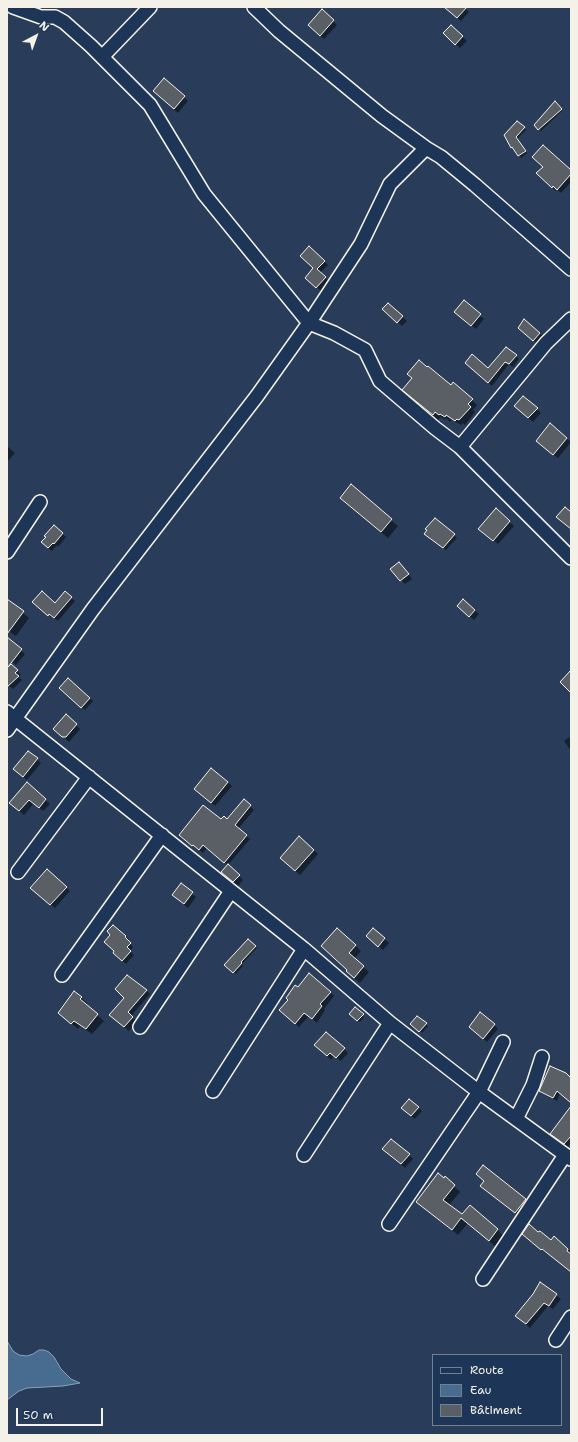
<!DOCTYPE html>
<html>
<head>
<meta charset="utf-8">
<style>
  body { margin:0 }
  #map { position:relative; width:578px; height:1442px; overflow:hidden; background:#293d5a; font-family:"Shantell Sans",sans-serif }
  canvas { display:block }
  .frame { position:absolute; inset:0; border:8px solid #f4f1e8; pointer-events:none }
  .legend { position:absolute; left:432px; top:1354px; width:130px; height:72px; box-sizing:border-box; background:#1d3557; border:1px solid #738091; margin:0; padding:5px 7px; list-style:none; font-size:12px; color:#f4f1e8 }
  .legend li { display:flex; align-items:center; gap:8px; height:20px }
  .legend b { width:20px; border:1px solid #738091 }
  .north { position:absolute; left:16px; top:16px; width:40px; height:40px; -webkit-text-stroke:3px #1d3557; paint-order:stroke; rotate:41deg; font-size:11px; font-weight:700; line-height:16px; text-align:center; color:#f4f1e8 }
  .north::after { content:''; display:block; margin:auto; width:14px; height:18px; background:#f4f1e8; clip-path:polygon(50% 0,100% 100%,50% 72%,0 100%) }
  .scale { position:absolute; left:16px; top:1408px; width:87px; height:18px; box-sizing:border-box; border:2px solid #f4f1e8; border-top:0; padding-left:5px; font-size:12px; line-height:14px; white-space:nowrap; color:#f4f1e8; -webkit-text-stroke:3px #1d3557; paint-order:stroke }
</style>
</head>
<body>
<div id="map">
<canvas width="578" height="1442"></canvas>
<div class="frame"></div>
<ul class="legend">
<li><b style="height:5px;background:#1d3557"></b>Route</li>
<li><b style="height:11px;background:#486c8f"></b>Eau</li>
<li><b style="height:11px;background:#5a5f65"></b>Bâtiment</li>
</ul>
<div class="north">N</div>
<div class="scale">50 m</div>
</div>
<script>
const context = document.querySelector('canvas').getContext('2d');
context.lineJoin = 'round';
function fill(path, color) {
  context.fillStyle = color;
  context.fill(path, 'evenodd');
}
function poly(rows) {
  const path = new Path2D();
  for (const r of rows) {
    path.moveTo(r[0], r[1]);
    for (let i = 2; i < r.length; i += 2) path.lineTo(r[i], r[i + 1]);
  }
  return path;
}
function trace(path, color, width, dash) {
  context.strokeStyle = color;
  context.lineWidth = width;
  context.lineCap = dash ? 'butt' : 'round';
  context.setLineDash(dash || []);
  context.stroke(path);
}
const water = poly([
  [7,1341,13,1351,19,1355,27,1356,33,1354,39,1350,44,1350,49,1352,54,1357,61,1369,71,1379,80,1383,63,1386,27,1388,19,1391,7,1400,7,1341]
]);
fill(water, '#486c8f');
trace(water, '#8da1b3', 1);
fill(poly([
  [446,7,464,7,469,12,461,21],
  [333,21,337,25,324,39,313,29],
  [451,26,467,41,460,48,448,37],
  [164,79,188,101,178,113,158,95],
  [555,103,562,111,541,131,535,125],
  [517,122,526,130,517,139,527,153,521,158,514,149,512,147],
  [544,167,571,172,571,182,561,193,557,189,556,191,538,173],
  [324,261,328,265,320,273,329,281,321,291,306,278],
  [464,302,484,319,476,329,460,316],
  [388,304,407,321,402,326,387,313],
  [522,331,540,333,543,337,537,343],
  [516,356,519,359,513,367,509,364,492,386,470,366,488,369],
  [451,386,472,400,477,405,473,410,475,412,465,425,463,423,461,425,452,420,450,422,446,418,445,420,441,417,438,420,409,395],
  [537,409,541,413,533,422,520,410],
  [550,425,571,442,558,458,541,445],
  [7,446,15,453,7,462],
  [351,486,398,526,388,538,347,504],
  [496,510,514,526,498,544,484,532],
  [54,526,66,537,58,547,57,545,52,551,46,546,47,537],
  [454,535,457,538,446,550,428,536],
  [403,567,412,579,405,584,391,569],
  [65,593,75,601,58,621,53,617,52,618,37,606,55,604],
  [7,600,29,618,16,636,7,630],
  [463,600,479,614,474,620,462,610],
  [10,641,25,654,16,665,7,657,7,644],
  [7,671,17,671,21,675,19,677,22,680,13,689,7,684],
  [60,688,90,698,93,701,85,710],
  [76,725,80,729,69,742,59,733],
  [571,736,571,751,564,741],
  [37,759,41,763,27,780,19,773],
  [211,769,232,786,215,806,199,793],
  [27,784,50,804,43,811,34,803,24,815,15,807],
  [244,800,254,810,238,829,250,839,228,865,243,880,238,886,226,875,228,865,207,848,203,853,197,848,197,849,184,838,221,821,227,821],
  [314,850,318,854,300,875,285,862],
  [182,885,196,897,188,908,177,899],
  [66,887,70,891,55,908,35,891],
  [373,929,389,943,383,950,371,940],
  [126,936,129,940,128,941,133,947,130,951,134,955,126,964,117,956,115,951,105,942],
  [248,940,257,948,242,964,243,966,236,974,225,965],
  [356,946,361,951,354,959,369,972,360,983,353,977,348,970,328,952],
  [298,988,330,992,334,996,324,1009,325,1010,317,1023,309,1016,299,1027,284,1014],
  [146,990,150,994,131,1016,137,1021,129,1031,115,1019],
  [75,992,88,1004,86,1006,104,1021,92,1034,80,1026,78,1029,66,1019],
  [355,1008,364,1017,360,1022,350,1014],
  [417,1017,428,1026,422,1033,412,1024],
  [494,1025,498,1029,487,1042,474,1031],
  [319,1049,344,1049,348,1053,341,1061,334,1056,331,1060],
  [571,1080,571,1103,560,1093,557,1101,544,1094,540,1091],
  [418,1107,422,1111,415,1119,406,1112],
  [571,1111,571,1142,568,1147,555,1137],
  [388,1153,409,1155,413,1159,405,1168],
  [445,1178,460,1192,449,1205,462,1216,470,1206,498,1230,503,1236,495,1246,468,1223,458,1235,423,1207],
  [485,1190,525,1200,529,1203,519,1216],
  [527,1237,551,1242,554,1237,571,1252,569,1254,571,1255,571,1271,546,1252,545,1253],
  [541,1283,561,1299,553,1309,548,1306,530,1328,517,1316]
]), '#0007');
const building = poly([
  [444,7,467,7,457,18,444,7],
  [322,9,334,20,320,36,308,25,322,9],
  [451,25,463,36,455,45,443,33,451,25],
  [164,78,185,96,174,109,153,91,164,78],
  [555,101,562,109,538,130,534,125,555,101],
  [517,121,525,127,516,137,526,151,518,156,512,147,511,148,504,135,517,121],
  [543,145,571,170,571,174,557,190,553,186,552,188,536,173,543,167,532,157,543,145],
  [309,246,325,261,317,269,326,277,316,288,305,278,313,268,300,256,309,246],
  [464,300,481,314,471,326,454,312,464,300],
  [388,303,403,316,397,323,382,309,388,303],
  [524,319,540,333,533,341,518,328,524,319],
  [506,347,517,355,509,364,505,362,488,383,465,363,472,354,488,368,506,347],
  [419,360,427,367,428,366,451,385,453,382,473,399,468,404,471,407,459,420,457,419,455,421,446,415,445,417,440,414,439,415,435,412,433,415,402,390,412,378,407,374,419,360],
  [523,396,538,408,528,418,514,406,523,396],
  [550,423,567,438,553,455,536,441,550,423],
  [351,484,392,519,381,532,340,498,351,484],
  [565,507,571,512,571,529,556,517,565,507],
  [496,508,510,521,493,541,478,529,496,508],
  [435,518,455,534,443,548,424,534,427,530,425,529,435,518],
  [54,525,63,533,54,544,53,543,48,548,41,542,46,537,44,536,54,525],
  [399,562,409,574,400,581,390,569,399,562],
  [42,591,55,603,65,591,72,597,54,618,49,614,48,616,32,602,42,591],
  [7,599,24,611,7,634,7,599],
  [463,599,475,610,469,617,457,606,463,599],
  [7,637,22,649,8,667,11,664,18,670,15,673,19,676,7,687,7,637],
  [571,670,571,693,560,682,571,670],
  [68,678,90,698,81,708,59,688,68,678],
  [66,714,77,724,66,737,62,737,53,729,66,714],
  [28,751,38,758,23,777,13,769,28,751],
  [211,768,228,782,211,803,194,789,211,768],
  [27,782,46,799,39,808,29,800,19,811,9,803,27,782],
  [244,799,251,805,235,825,247,835,224,863,203,845,199,850,193,845,192,846,179,835,203,805,221,819,224,816,227,819,244,799],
  [299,836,314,850,295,871,280,858,299,836],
  [228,864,240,875,233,882,221,872,228,864],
  [47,869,67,887,50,905,30,888,47,869],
  [181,883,193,892,184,904,172,895,181,883],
  [113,925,126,936,125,937,131,943,127,947,131,951,122,961,113,953,114,951,104,942,110,935,107,931,113,925],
  [337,928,356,945,349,953,364,966,354,978,346,971,347,970,321,946,337,928],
  [373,928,385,938,378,947,366,936,373,928],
  [248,939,256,946,241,962,242,963,233,973,224,965,248,939],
  [309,973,331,992,320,1004,322,1006,312,1019,304,1013,295,1024,279,1010,288,1000,286,998,295,985,298,987,309,973],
  [127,975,147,990,128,1012,133,1017,124,1027,109,1015,124,998,115,989,127,975],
  [74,991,82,997,80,999,98,1014,86,1029,74,1021,71,1024,58,1013,74,991],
  [355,1007,364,1014,357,1021,349,1014,355,1007],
  [480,1012,495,1024,483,1039,469,1027,480,1012],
  [417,1016,427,1023,419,1032,410,1024,417,1016],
  [326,1032,345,1048,336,1058,330,1053,327,1056,314,1045,326,1032],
  [550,1066,566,1073,571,1078,571,1103,557,1091,553,1098,539,1091,550,1066],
  [409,1099,419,1107,411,1116,401,1108,409,1099],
  [571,1106,571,1136,564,1144,550,1134,571,1106],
  [391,1139,410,1154,401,1164,382,1149,391,1139],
  [483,1165,526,1199,515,1213,480,1186,484,1181,476,1174,483,1165],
  [438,1173,444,1178,445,1176,455,1185,443,1200,462,1214,470,1205,498,1229,489,1241,461,1218,452,1230,416,1202,438,1173],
  [529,1224,538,1232,540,1231,551,1240,554,1236,568,1249,567,1251,571,1254,571,1272,542,1249,541,1250,522,1234,529,1224],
  [540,1282,557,1294,549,1306,544,1303,526,1324,515,1316,533,1294,540,1282]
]);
fill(building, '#5a5f65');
trace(building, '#f4f1e8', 1);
const minor = poly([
  [13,7,41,17,55,17,64,22,91,46,150,105,204,194,309,323,334,333,365,350,380,381,435,428,460,447,571,558],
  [254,7,279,31,382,116,426,148,441,157,475,185,571,269],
  [102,57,150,7],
  [460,447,546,343,571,319],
  [7,552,40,502],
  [7,712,304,949,390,1023,479,1092,571,1159],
  [7,730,93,609,257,396,309,323,361,244,390,184,426,148],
  [18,872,89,777],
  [62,975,162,835],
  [140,1027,231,891],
  [213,1091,304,949],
  [516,1119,533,1085,542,1057],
  [304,1155,390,1023],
  [389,1224,479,1092,503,1042],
  [483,1279,565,1155],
  [556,1340,571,1317]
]);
trace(minor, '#f4f1e8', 16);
trace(minor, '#1d3557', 13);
</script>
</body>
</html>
